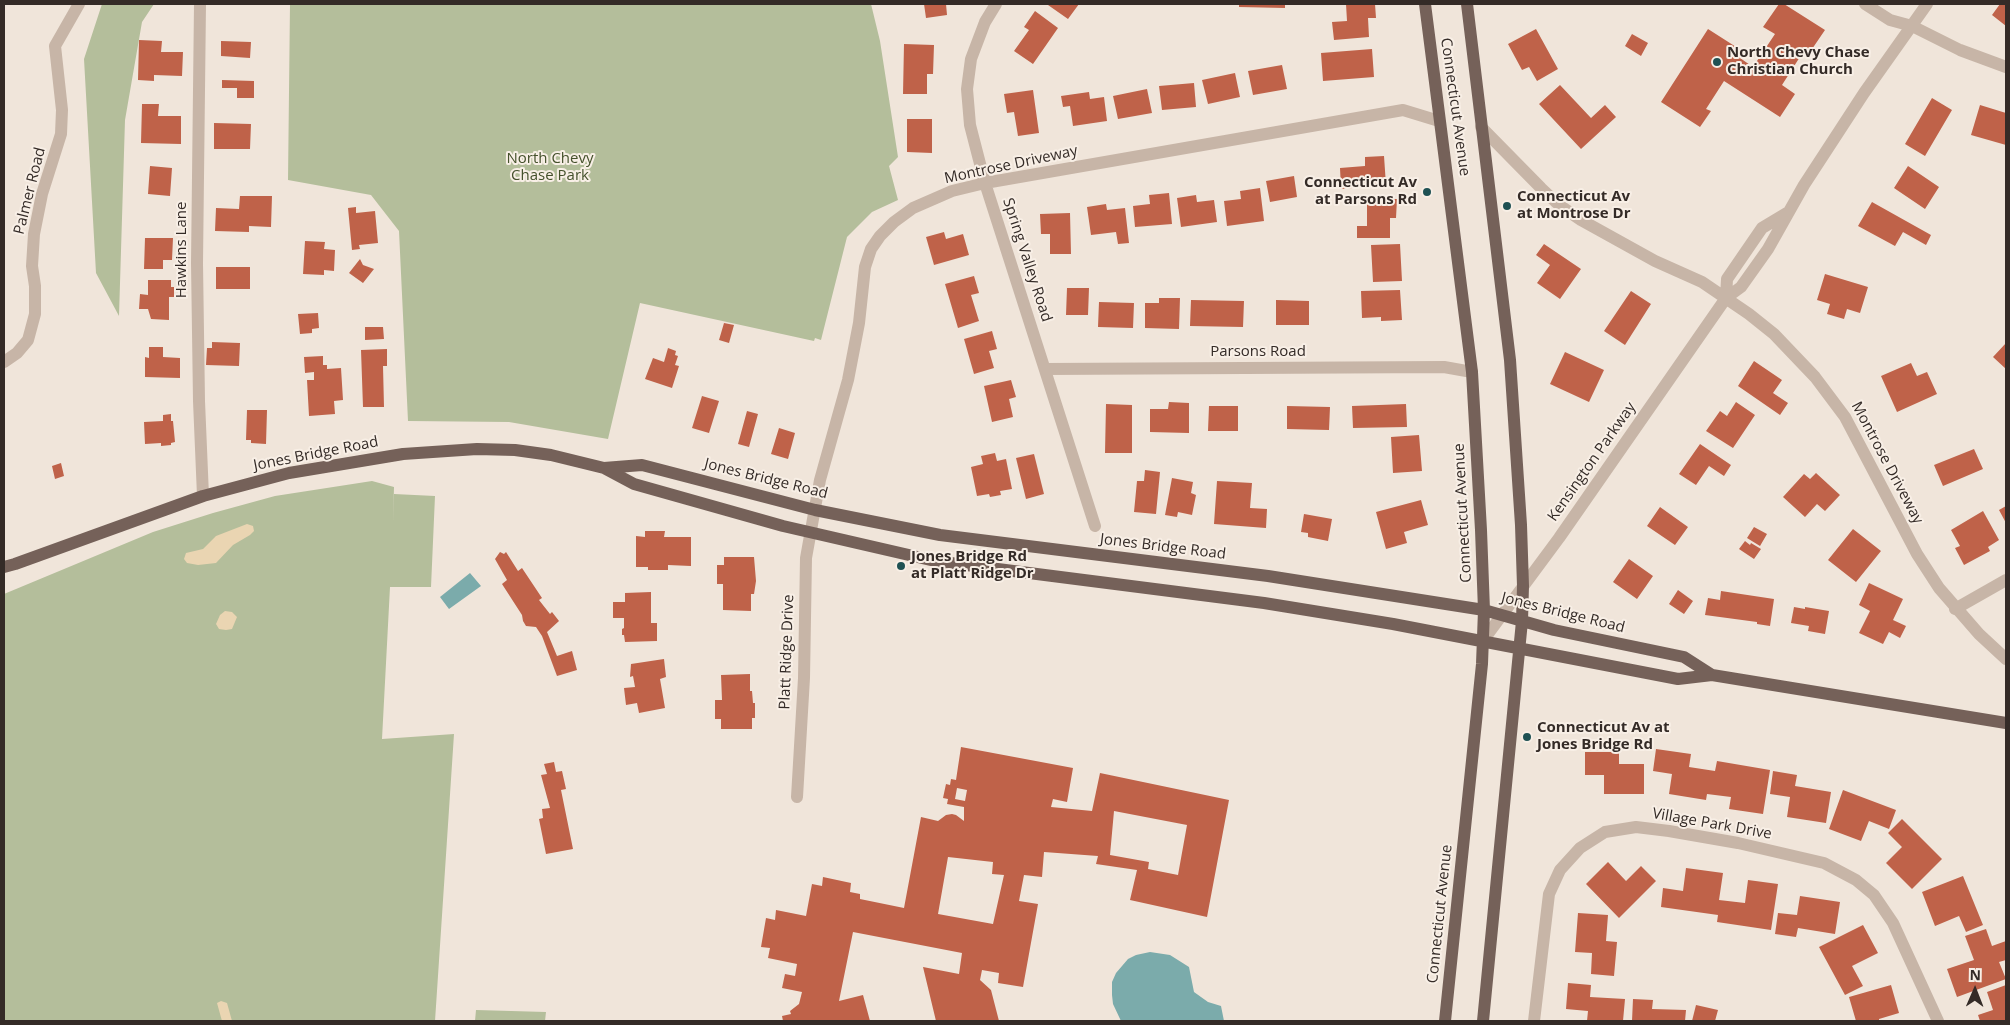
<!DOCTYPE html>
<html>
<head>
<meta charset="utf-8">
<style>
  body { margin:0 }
  #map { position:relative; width:2010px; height:1025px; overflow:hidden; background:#f0e5da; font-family:"Open Sans",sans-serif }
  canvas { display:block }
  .frame { position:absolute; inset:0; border:5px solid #342b27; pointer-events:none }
  .north { position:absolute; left:1950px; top:965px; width:50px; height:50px; -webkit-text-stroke:4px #f8efe6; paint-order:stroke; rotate:1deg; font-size:14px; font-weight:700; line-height:20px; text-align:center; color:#342b27 }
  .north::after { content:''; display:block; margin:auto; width:18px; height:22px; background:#342b27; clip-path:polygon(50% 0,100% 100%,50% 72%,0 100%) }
</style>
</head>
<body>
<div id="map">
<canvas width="2010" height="1025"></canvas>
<div class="frame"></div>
<div class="north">N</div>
</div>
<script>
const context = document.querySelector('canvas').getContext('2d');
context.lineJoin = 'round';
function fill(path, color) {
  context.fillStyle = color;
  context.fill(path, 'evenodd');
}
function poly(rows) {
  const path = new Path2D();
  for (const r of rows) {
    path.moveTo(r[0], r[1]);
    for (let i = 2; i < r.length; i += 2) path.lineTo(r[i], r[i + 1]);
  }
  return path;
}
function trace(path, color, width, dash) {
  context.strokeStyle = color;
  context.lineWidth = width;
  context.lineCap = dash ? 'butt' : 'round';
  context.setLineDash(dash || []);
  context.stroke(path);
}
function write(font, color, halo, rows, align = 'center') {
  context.font = font + ' "Open Sans",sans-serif';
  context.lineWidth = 4;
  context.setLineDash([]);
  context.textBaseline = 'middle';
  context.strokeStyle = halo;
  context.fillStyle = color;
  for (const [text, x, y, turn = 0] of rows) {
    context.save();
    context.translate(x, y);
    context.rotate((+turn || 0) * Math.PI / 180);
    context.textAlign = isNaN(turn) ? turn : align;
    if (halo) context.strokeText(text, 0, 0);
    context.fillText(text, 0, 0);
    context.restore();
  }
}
fill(poly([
  [102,4,154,4,142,22,125,120,119,316,96,273,84,59],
  [290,4,871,4,880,41,898,157,889,166,898,200,872,212,847,237,821,340,815,338,814,341,640,303,608,439,509,422,408,421,399,231,371,195,288,180],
  [372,481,394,487,393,523,394,494,435,496,431,587,390,587,382,739,454,734,435,1021,4,1021,4,594,153,532,213,513,275,496],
  [476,1010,546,1012,545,1021,475,1021]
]), '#b4be9b');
fill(poly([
  [247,524,253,526,254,531,250,535,233,545,216,563,198,565,187,563,184,559,186,553,203,549,216,536],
  [225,611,232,612,237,617,232,629,226,630,219,629,216,624,220,615],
  [221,1001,227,1003,232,1021,222,1021,217,1003]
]), '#ead5b2');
fill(poly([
  [470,573,481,586,449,609,440,597],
  [1150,952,1170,955,1189,967,1194,992,1208,1002,1221,1006,1224,1021,1121,1021,1113,1004,1112,995,1112,982,1116,973,1128,959,1136,955]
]), '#7babab');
fill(poly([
  [924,4,946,4,947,15,926,18],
  [1048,4,1079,4,1068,19,1048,5],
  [1239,4,1285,4,1285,8,1239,7],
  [1346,4,1375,4,1376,18,1368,18,1369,37,1334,40,1332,22,1347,21],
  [1779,4,1784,4,1825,30,1810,52,1805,49,1782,85,1795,94,1780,117,1724,81,1706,109,1711,111,1700,127,1661,102,1708,29,1744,52,1740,58,1753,67,1775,34,1763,27],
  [2000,4,2006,4,2006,26,1992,15],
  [1035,11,1058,28,1033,64,1014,51,1029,30,1024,27],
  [1536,29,1558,69,1537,81,1529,67,1522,70,1508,44],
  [1632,34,1648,43,1641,56,1625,46],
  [139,40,162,41,161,52,183,52,182,76,154,75,154,81,138,80],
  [221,41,251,42,250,58,221,56],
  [904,44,934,45,933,74,927,74,927,94,903,94],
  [1372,49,1374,77,1323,81,1321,53],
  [1282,65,1287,89,1253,95,1248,71],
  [1235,73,1240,97,1208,104,1202,80],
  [222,80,254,81,254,98,237,98,237,88,222,88],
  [1194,83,1196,107,1162,110,1159,86],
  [1560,85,1591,118,1605,105,1616,117,1581,149,1539,104],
  [1147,89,1152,113,1118,119,1113,96],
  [1033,90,1039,133,1018,136,1014,112,1007,113,1004,94],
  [1089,92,1090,99,1104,97,1107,121,1073,126,1070,106,1063,107,1061,96],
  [1932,98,1952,110,1925,156,1905,144],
  [142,104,159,104,158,116,181,116,181,144,141,143],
  [1980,105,2006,113,2006,145,1971,135],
  [907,119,932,119,932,153,907,152],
  [214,123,251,124,250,149,214,149],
  [1384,156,1386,185,1341,189,1340,168,1365,166,1365,157],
  [150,166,172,168,170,196,148,194],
  [1908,166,1939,187,1925,209,1894,188],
  [1294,176,1297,197,1270,202,1266,181],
  [1260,188,1264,221,1227,226,1224,201,1241,199,1240,191],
  [1169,193,1172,224,1135,227,1133,206,1150,204,1149,195],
  [1196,195,1197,202,1214,200,1217,222,1181,227,1177,198],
  [240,196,272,196,271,227,249,226,249,232,215,231,216,208,239,209],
  [1367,199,1397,199,1396,218,1390,218,1390,238,1357,238,1357,226,1367,226],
  [1872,202,1931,235,1926,245,1903,232,1895,246,1858,226],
  [1106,204,1107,210,1125,208,1129,243,1118,244,1116,232,1091,235,1087,207],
  [356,207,356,213,375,211,378,243,359,245,360,249,352,250,348,208],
  [1070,213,1071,254,1050,254,1050,234,1041,234,1040,214],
  [944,232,946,239,963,234,969,255,934,265,926,237],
  [145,238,173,238,172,260,163,260,163,269,144,269],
  [305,241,325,242,324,249,335,250,334,271,324,270,324,275,303,274],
  [1400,244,1402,281,1373,282,1371,245],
  [1544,244,1581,269,1560,299,1537,283,1550,265,1536,255],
  [360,259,363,265,374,269,363,283,349,273],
  [216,267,250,267,250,289,216,289],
  [1825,274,1868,287,1860,313,1847,309,1844,319,1827,314,1830,304,1817,300],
  [974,276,979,293,971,295,979,321,958,328,945,284],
  [148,280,171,280,171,287,174,287,174,297,169,297,169,320,151,319,148,309,139,309,140,294,148,295],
  [1067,288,1089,288,1088,315,1066,315],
  [1400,290,1402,320,1381,321,1381,317,1362,318,1361,291],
  [1631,291,1651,304,1625,345,1604,331],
  [1159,298,1180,298,1179,329,1145,328,1145,303,1159,303],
  [1191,300,1244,301,1243,327,1190,326],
  [1276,300,1309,301,1309,325,1276,325],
  [1099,302,1134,303,1133,328,1098,327],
  [318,313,319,328,312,329,312,333,300,334,298,314],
  [724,323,734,325,729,343,719,340],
  [365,327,383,327,384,339,365,340],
  [992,331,997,349,989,351,994,368,974,374,964,339],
  [212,342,240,343,239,366,206,365,207,348,212,348],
  [2006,343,2006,369,1993,357],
  [149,347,163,347,163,357,180,358,180,378,145,377,145,357,149,358],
  [668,348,676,351,675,355,678,356,675,365,679,366,672,388,645,379,653,358,664,362],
  [387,349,387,366,383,366,384,407,363,407,361,350],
  [1565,352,1604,370,1589,402,1550,384],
  [323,356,323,365,327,365,327,369,341,368,343,400,334,401,335,414,309,416,307,380,314,380,314,372,305,373,304,357],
  [1754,361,1782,380,1773,393,1788,403,1780,415,1738,386],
  [1911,363,1917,376,1927,372,1937,394,1897,412,1881,376],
  [1011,380,1016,397,1009,399,1013,417,992,422,984,386],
  [702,396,719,401,709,433,692,428],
  [1169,402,1189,403,1189,433,1150,432,1150,409,1168,409],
  [1736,402,1755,415,1733,448,1706,431,1720,411,1727,416],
  [1106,404,1132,405,1132,453,1105,453],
  [1406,404,1407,427,1353,428,1352,406],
  [1209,406,1238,406,1238,431,1208,431],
  [1287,406,1330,407,1329,430,1287,429],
  [247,410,267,410,266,444,251,443,251,440,246,440],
  [747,411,758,414,749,447,738,444],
  [171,414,171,421,173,421,175,442,171,443,171,445,161,446,161,443,145,444,144,422,163,421,163,415],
  [779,428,795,433,788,459,771,454],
  [1419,435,1422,471,1393,473,1391,437],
  [1700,444,1731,465,1724,476,1709,466,1696,485,1679,474],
  [1974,449,1983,469,1943,486,1934,465],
  [995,453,997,461,1006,459,1012,489,1000,491,1001,495,990,497,989,494,977,496,971,467,983,464,981,456],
  [1034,454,1044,494,1026,499,1016,458],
  [61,463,64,476,55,479,52,466],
  [1145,470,1160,472,1156,514,1134,512,1137,481,1144,481],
  [1816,473,1840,495,1825,511,1817,504,1805,517,1783,497,1804,474,1810,479],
  [1172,478,1193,482,1191,493,1196,495,1192,515,1178,512,1177,517,1165,515],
  [1217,481,1252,483,1250,508,1267,509,1266,528,1214,524],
  [1421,500,1428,525,1404,532,1407,543,1386,549,1376,512],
  [2006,506,2006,523,1999,510],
  [1660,507,1688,527,1675,545,1647,526],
  [1983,511,1999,540,1988,547,1990,551,1964,565,1955,548,1960,546,1951,530],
  [1304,514,1332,519,1328,541,1308,537,1308,533,1301,532],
  [1754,527,1767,534,1760,546,1747,538],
  [1853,529,1881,551,1856,582,1828,560],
  [645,531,665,531,664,537,691,537,691,566,668,565,668,570,648,570,648,567,636,567,636,536,645,537],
  [1745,541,1750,545,1751,543,1761,549,1754,559,1739,549],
  [500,552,504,554,506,552,518,571,522,568,542,598,539,600,550,614,552,612,559,621,547,632,557,656,572,651,577,670,557,676,542,636,536,627,526,626,523,621,522,615,502,584,507,580,495,559],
  [724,557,754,557,756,581,754,594,751,594,751,611,723,610,723,584,717,584,717,565,724,565],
  [1629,559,1653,576,1637,599,1613,582],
  [1869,583,1903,599,1893,620,1906,626,1900,638,1889,632,1883,644,1859,633,1870,611,1859,605],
  [1678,590,1693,601,1684,614,1669,604],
  [1721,591,1774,599,1770,626,1757,624,1757,622,1705,615,1708,598,1720,600],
  [651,592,651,623,657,623,657,641,625,642,624,635,622,635,622,629,624,628,624,618,613,618,613,602,625,602,625,593],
  [1794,607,1805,609,1805,607,1829,611,1825,634,1808,631,1809,626,1791,623],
  [664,659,666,677,660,679,665,708,639,713,637,703,626,705,624,688,635,687,633,676,630,677,631,664],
  [750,674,750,691,752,691,753,703,755,703,755,718,752,718,752,729,721,729,721,719,715,719,715,700,722,700,721,675],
  [961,747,1073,768,1067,802,1053,799,1051,807,1092,811,1100,773,1229,800,1207,917,1130,900,1137,870,1096,864,1098,856,1044,852,1042,877,1024,875,1019,901,1038,904,1023,987,998,983,999,973,982,970,980,980,991,990,999,1021,936,1021,923,967,959,974,962,953,853,932,839,1001,863,995,870,1021,783,1021,782,1016,791,1014,790,1011,799,1004,802,992,782,988,785,974,795,976,797,964,768,958,770,948,761,947,766,918,775,920,776,910,806,916,812,884,822,886,823,877,851,883,850,892,860,894,860,899,904,908,921,817,938,821,946,815,952,814,956,815,964,821,964,807,947,804,948,799,943,798,946,784,950,785,951,779,956,780],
  [957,788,967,790,965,801,955,799],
  [1114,811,1187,825,1178,875,1148,869,1149,862,1110,855],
  [948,857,993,862,992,874,1004,875,993,924,938,914],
  [1656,749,1691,754,1689,767,1715,771,1717,761,1770,770,1763,814,1729,809,1731,797,1707,794,1706,800,1669,794,1672,774,1653,771],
  [1585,752,1619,752,1619,764,1644,764,1644,794,1604,794,1604,775,1585,775],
  [554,762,556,772,562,771,566,789,561,790,573,849,546,854,539,819,543,818,542,809,550,808,541,775,547,774,544,764],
  [1773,771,1797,775,1795,786,1831,792,1826,823,1787,817,1790,797,1770,794],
  [1843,790,1896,810,1889,829,1869,821,1861,841,1829,829],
  [1902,819,1942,859,1912,889,1886,863,1902,847,1888,833],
  [1608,862,1626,881,1641,866,1656,881,1619,918,1586,884],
  [1686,868,1723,873,1719,900,1745,903,1748,880,1778,884,1771,930,1717,922,1718,915,1661,907,1663,888,1683,891],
  [1963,876,1983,925,1966,932,1959,916,1935,926,1922,892],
  [1800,896,1840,902,1835,934,1798,928,1796,937,1775,934,1778,913,1797,915],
  [1578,913,1608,915,1606,941,1617,942,1614,976,1591,974,1592,953,1575,952],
  [1863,925,1878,953,1852,966,1863,986,1845,995,1819,947],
  [1986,929,1992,946,2006,941,2006,960,1999,962,2006,979,1957,997,1947,969,1974,960,1965,936],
  [1568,983,1591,985,1590,997,1625,999,1623,1021,1587,1021,1588,1011,1566,1009],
  [1891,985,1899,1013,1879,1019,1879,1021,1856,1021,1849,997],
  [2006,985,2006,1021,1980,1021,1978,1015,1993,1010,1987,992],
  [1633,999,1653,1000,1652,1009,1686,1010,1685,1021,1632,1021],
  [1696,1005,1718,1010,1715,1021,1692,1021]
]), '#bf6249');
trace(poly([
  [200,4,197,263,199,401,203,496],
  [996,4,985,22,971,59,967,89,970,125,985,183,1095,526],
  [1865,4,1890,20,1912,26,1960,50,2006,67],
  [1481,127,1541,188,1559,205,1581,220,1655,261,1702,282,1749,314,1774,334,1815,377,1845,417,1917,554,1939,588,1979,634,2006,659],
  [1726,298,1727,279,1762,228,1787,213],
  [4,362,17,353,28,340,35,314,35,286,32,266,34,234,42,194,61,134,62,110,55,46,79,4],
  [1045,369,1444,367,1472,372],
  [1955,609,2006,580],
  [1482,642,1559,538,1726,298,1741,287,1768,249,1804,185,1864,93,1927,4],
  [797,797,804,678,806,558,820,480,848,380,859,323,865,267,871,249,880,236,894,222,913,208,952,191,985,183,1403,110,1439,121],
  [1534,1021,1549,894,1560,870,1580,848,1605,832,1636,827,1669,831,1738,843,1824,863,1856,880,1874,895,1893,923,1938,1021]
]), '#c7b5a7', 12);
trace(poly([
  [1425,4,1472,372,1481,530,1484,610,1482,664,1445,1021],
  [1467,4,1510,360,1521,525,1523,586,1522,621,1483,1021],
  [604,468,642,465,815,510,940,535,1268,576,1484,610,1554,630,1684,657,1712,675],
  [4,567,15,564,203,496,289,473,403,454,477,449,515,450,551,455,604,468,634,484,783,526,935,561,1264,603,1393,624,1678,679,1712,675,2006,723]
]), '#756159', 12);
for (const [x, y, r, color] of [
  [1717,62,5,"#1f5153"],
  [1427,192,5,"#1f5153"],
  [1507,206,5,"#1f5153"],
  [901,566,5,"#1f5153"],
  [1527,737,5,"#1f5153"]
]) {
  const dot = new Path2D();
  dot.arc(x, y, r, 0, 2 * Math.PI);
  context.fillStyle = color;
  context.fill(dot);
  trace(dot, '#f8efe6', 2);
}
write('bold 15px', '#342b27', '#f8efe6', [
  ["North Chevy Chase",1727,53],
  ["Christian Church",1727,70],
  ["Connecticut Av",1417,183,"right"],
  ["at Parsons Rd",1417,200,"right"],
  ["Connecticut Av",1517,197],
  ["at Montrose Dr",1517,214],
  ["Jones Bridge Rd",911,557],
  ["at Platt Ridge Dr",911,574],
  ["Connecticut Av at",1537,728],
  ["Jones Bridge Rd",1537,745]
], 'left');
write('15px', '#342b27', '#f8efe6', [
  ["Connecticut Avenue",1455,107,82],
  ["Montrose Driveway",1011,165,-12],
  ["Palmer Road",30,191,-76],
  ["Hawkins Lane",182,250,-90],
  ["Spring Valley Road",1027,260,72],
  ["Parsons Road",1258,352],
  ["Jones Bridge Road",316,454,-11],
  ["Kensington Parkway",1592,462,-55],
  ["Montrose Driveway",1887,463,62],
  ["Jones Bridge Road",766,479,14],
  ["Connecticut Avenue",1463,513,-93],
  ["Jones Bridge Road",1163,547,7],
  ["Jones Bridge Road",1563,613,14],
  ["Platt Ridge Drive",787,652,-88],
  ["Village Park Drive",1712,824,10],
  ["Connecticut Avenue",1440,914,-84]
]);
write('15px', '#45512c', '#f8efe6', [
  ["North Chevy",550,159],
  ["Chase Park",550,176]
]);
</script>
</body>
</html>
